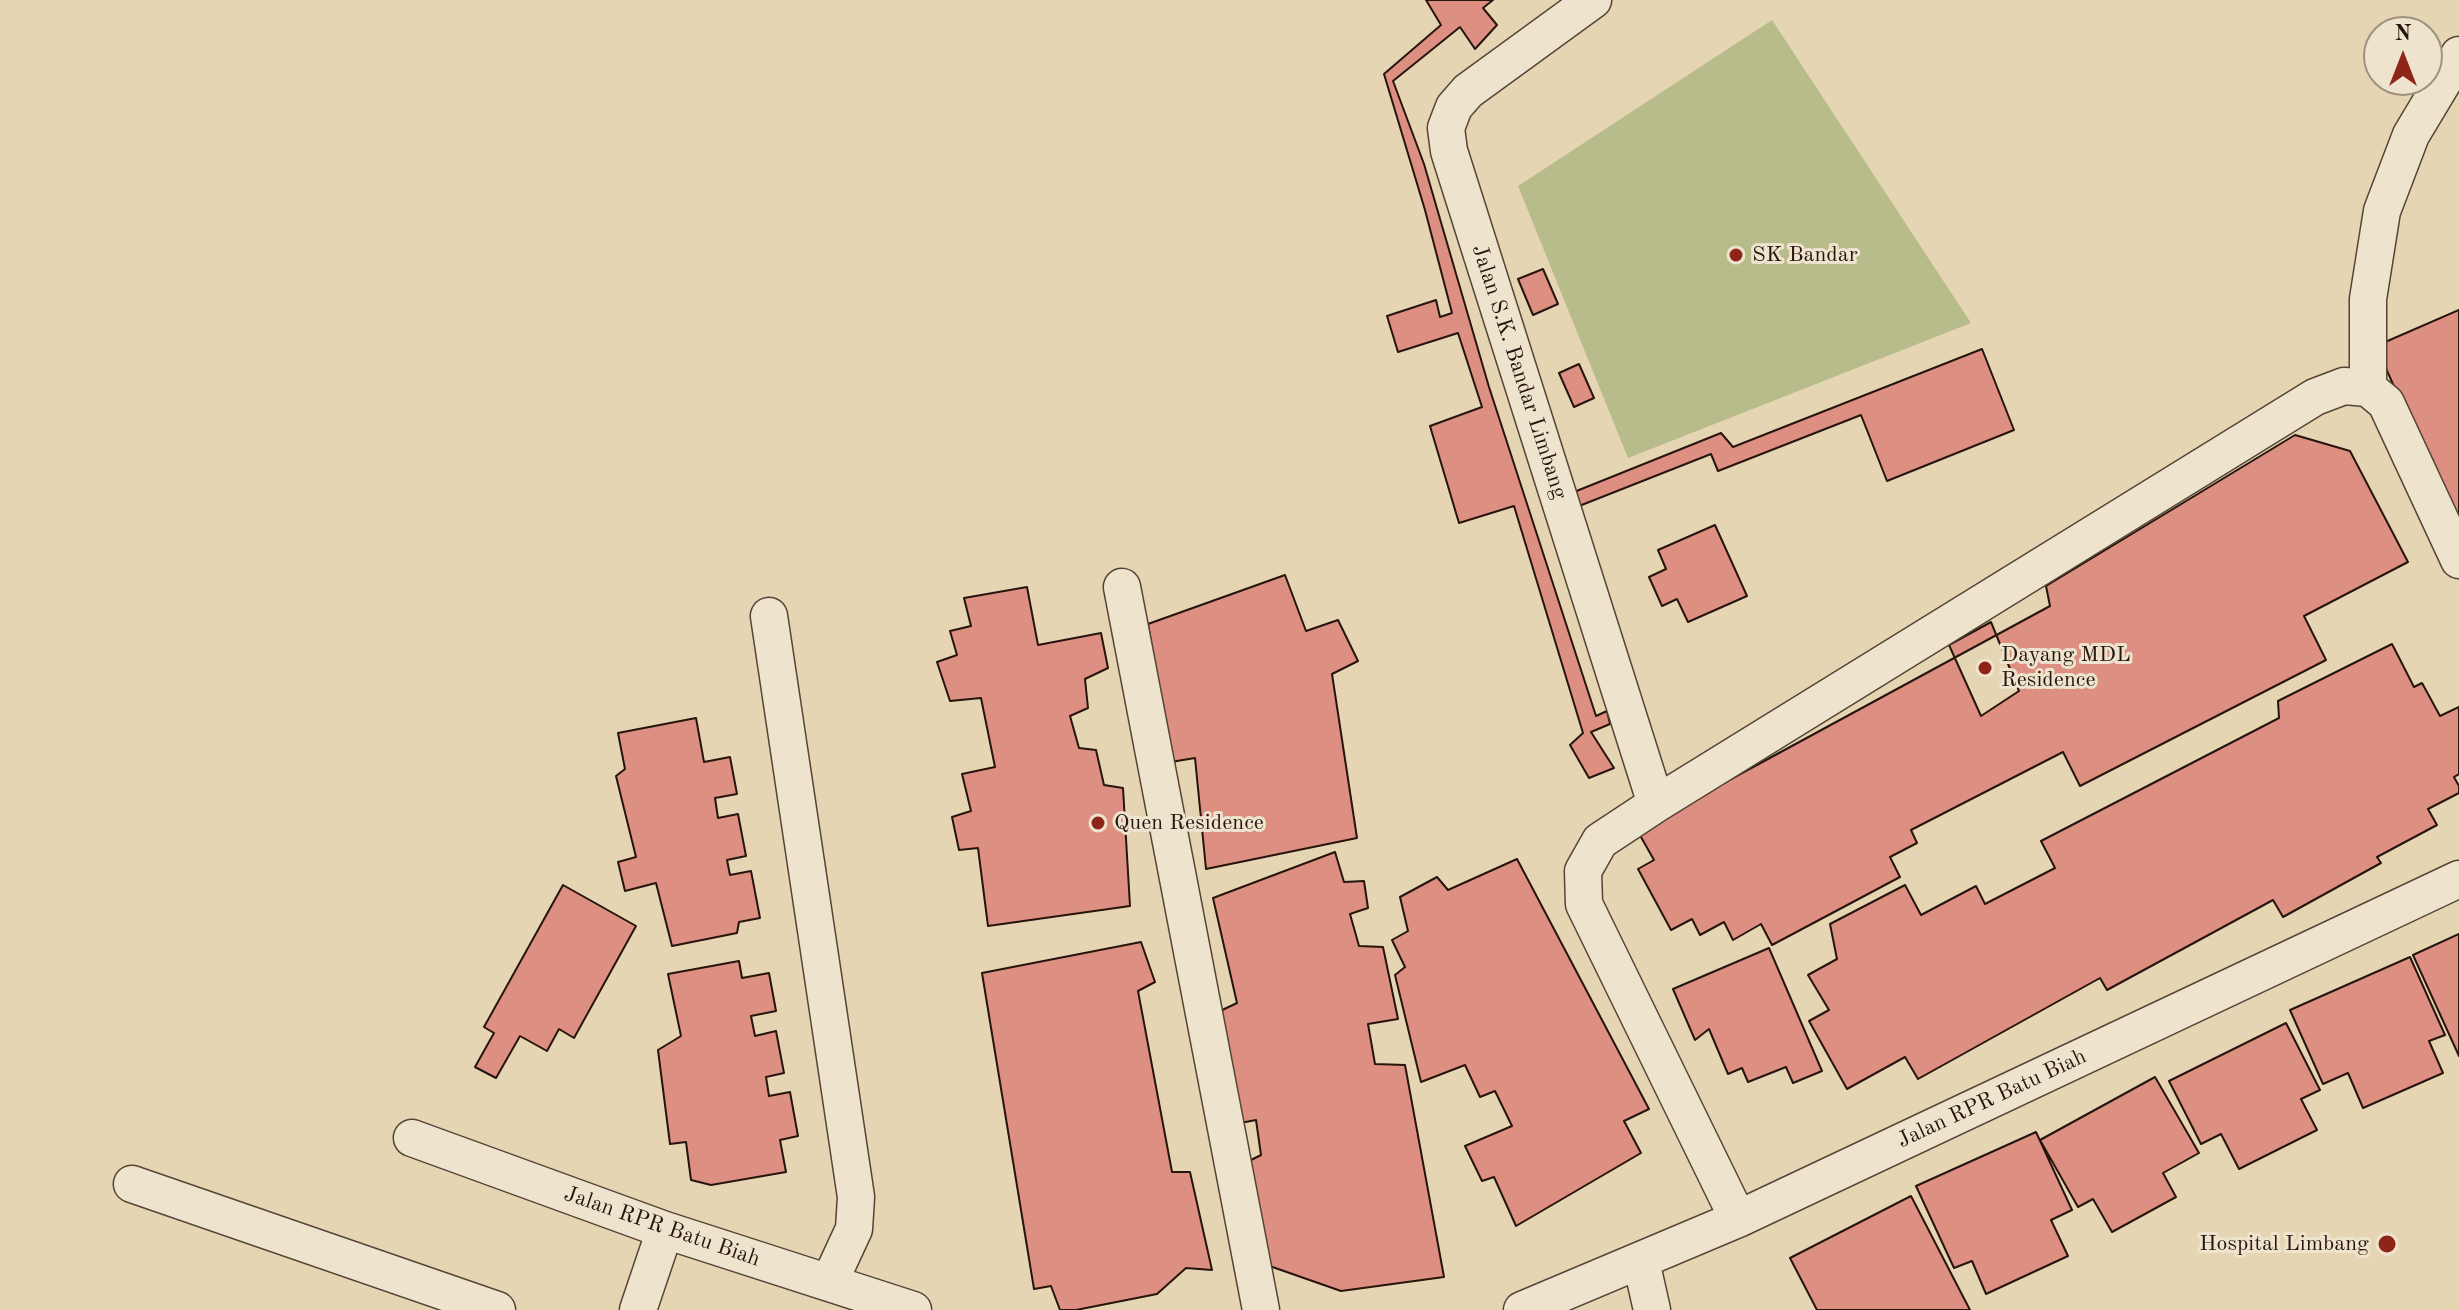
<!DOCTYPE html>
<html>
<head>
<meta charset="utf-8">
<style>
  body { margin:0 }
  #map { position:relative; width:2459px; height:1310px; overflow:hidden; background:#e5d5b3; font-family:"Old Standard TT",serif }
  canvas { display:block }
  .north { position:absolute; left:2363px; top:16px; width:80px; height:80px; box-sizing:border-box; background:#eee4ce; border:2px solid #9e9180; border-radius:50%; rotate:0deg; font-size:22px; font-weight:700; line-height:32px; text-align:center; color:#27140c }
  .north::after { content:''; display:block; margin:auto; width:28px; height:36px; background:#8f2418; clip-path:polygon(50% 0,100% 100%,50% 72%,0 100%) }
</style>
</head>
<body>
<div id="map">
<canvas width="2459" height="1310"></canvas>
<div class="north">N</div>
</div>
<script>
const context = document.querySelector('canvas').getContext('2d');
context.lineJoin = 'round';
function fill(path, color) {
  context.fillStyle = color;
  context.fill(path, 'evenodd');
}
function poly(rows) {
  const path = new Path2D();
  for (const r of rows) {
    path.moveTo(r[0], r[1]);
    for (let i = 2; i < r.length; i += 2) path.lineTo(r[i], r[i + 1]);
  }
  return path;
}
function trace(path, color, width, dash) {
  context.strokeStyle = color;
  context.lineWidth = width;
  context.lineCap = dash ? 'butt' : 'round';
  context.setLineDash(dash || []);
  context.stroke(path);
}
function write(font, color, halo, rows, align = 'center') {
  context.font = font + ' "Old Standard TT",serif';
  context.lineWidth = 6;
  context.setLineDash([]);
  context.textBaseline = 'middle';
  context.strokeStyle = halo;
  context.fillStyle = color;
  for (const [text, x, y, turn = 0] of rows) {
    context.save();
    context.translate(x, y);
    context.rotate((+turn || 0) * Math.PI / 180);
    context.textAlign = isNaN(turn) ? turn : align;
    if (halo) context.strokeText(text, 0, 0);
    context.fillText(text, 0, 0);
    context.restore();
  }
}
fill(poly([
  [1772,20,1971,323,1628,458,1518,186]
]), '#b8bc8a');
const building = poly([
  [1426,0,1493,0,1483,8,1497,25,1475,49,1460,27,1393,81,1424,164,1489,387,1596,716,1607,711,1610,724,1591,732,1614,768,1589,778,1570,745,1583,733,1514,506,1459,523,1430,426,1482,407,1458,333,1398,352,1387,316,1436,300,1440,317,1452,313,1425,210,1384,74,1441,25,1426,0],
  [1543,269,1558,304,1533,315,1518,279,1543,269],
  [2459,310,2459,523,2429,465,2376,346,2459,310],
  [1982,349,2014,430,1887,481,1861,415,1718,471,1711,454,1574,508,1569,494,1721,433,1733,447,1982,349],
  [1579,364,1594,398,1574,407,1559,373,1579,364],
  [2295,435,2350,451,2408,562,2304,616,2326,660,2080,786,2063,752,1911,830,1917,843,1890,857,1900,877,1772,945,1761,924,1733,940,1724,922,1700,935,1692,919,1671,930,1638,869,1654,860,1637,830,2050,606,2046,586,2295,435],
  [1715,525,1747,596,1688,622,1677,599,1662,606,1649,577,1666,569,1658,550,1715,525],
  [1285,575,1306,631,1338,620,1358,661,1332,674,1357,838,1206,869,1195,758,1171,762,1148,624,1285,575],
  [1027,587,1038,645,1101,633,1108,668,1085,679,1088,708,1070,716,1079,748,1096,750,1104,785,1123,788,1130,906,988,926,978,848,959,850,952,817,971,811,962,774,995,767,981,698,950,701,937,662,957,655,950,631,971,626,964,598,1027,587],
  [1991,622,2019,691,1981,716,1949,645,1991,622],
  [2392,644,2414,687,2422,683,2440,716,2459,707,2459,774,2454,777,2459,786,2459,793,2428,809,2437,825,2377,857,2381,863,2283,917,2273,900,2107,990,2100,978,1918,1079,1905,1057,1847,1089,1809,1021,1829,1010,1808,975,1837,959,1830,924,1905,885,1921,915,1976,886,1985,904,2055,868,2041,841,2279,718,2278,701,2392,644],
  [696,718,704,762,730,757,737,794,715,798,718,818,738,814,746,856,727,860,730,875,751,871,760,918,739,922,737,933,672,946,656,883,625,891,618,862,636,857,616,776,625,769,618,733,696,718],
  [1335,852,1344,882,1364,881,1368,908,1350,914,1359,946,1383,947,1398,1019,1368,1024,1375,1064,1405,1065,1444,1277,1341,1291,1261,1263,1243,1164,1261,1155,1256,1120,1235,1124,1218,1012,1237,1003,1213,898,1335,852],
  [1517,859,1649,1109,1624,1121,1641,1153,1516,1226,1494,1177,1482,1181,1465,1146,1512,1126,1495,1091,1480,1097,1465,1065,1421,1082,1395,975,1405,967,1392,940,1408,931,1400,897,1437,877,1448,890,1517,859],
  [563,885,636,926,574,1038,559,1029,547,1051,520,1036,496,1078,475,1067,494,1033,484,1027,563,885],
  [2459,934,2459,1056,2413,955,2459,934],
  [1141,942,1155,982,1138,991,1172,1172,1190,1172,1212,1270,1186,1268,1157,1294,1076,1310,1060,1310,1051,1286,1034,1289,982,973,1141,942],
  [1769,948,1822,1071,1793,1083,1786,1067,1748,1082,1742,1068,1728,1074,1709,1029,1695,1040,1673,989,1769,948],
  [2410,957,2445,1035,2429,1041,2443,1073,2363,1108,2348,1073,2323,1084,2290,1010,2410,957],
  [739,961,742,978,769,973,776,1011,751,1016,755,1036,776,1031,784,1073,766,1077,769,1096,790,1092,798,1136,780,1140,786,1172,711,1185,691,1180,686,1142,670,1144,658,1050,681,1036,668,974,739,961],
  [2286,1023,2320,1090,2301,1099,2317,1130,2239,1169,2221,1134,2201,1144,2169,1081,2286,1023],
  [2155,1077,2199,1153,2163,1173,2176,1197,2112,1232,2093,1199,2078,1207,2040,1140,2155,1077],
  [2036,1132,2072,1210,2051,1220,2068,1256,1986,1294,1972,1261,1954,1268,1916,1186,2036,1132],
  [1911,1196,1970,1310,1817,1310,1790,1258,1911,1196]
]);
fill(building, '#dd9082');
trace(building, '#27140c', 2);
const minor = poly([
  [1593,0,1468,91,1454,107,1446,128,1449,151,1656,804],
  [2368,388,2368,299,2382,211,2411,135,2459,55],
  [1122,587,1261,1310],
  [769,616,856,1197,854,1229,829,1283],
  [412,1138,665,1230,913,1310],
  [132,1184,497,1310],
  [1738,1219,1584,904,1583,871,1600,841,1656,804,2315,397,2344,386,2368,388,2386,403,2459,560],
  [1641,1261,1652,1310],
  [638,1310,665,1230],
  [1522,1310,1738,1219,2459,879]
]);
trace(minor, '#564436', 39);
trace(minor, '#eee4ce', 36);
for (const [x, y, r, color] of [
  [1736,255,8,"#8f2418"],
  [1985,668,8,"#8f2418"],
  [1098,823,8,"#8f2418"],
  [2387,1244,10,"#8f2418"]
]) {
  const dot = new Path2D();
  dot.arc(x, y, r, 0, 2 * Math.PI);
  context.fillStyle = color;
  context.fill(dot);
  trace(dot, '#eee4ce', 3);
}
write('22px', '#27140c', '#eee4ce', [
  ["SK Bandar",1752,255],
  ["Dayang MDL",2001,655],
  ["Residence",2001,680],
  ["Quen Residence",1114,823],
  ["Hospital Limbang",2369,1244,"right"]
], 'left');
write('22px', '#27140c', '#eee4ce', [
  ["Jalan S.K. Bandar Limbang",1519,372,72],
  ["Jalan RPR Batu Biah",1992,1099,-25],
  ["Jalan RPR Batu Biah",662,1227,19]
]);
</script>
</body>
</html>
